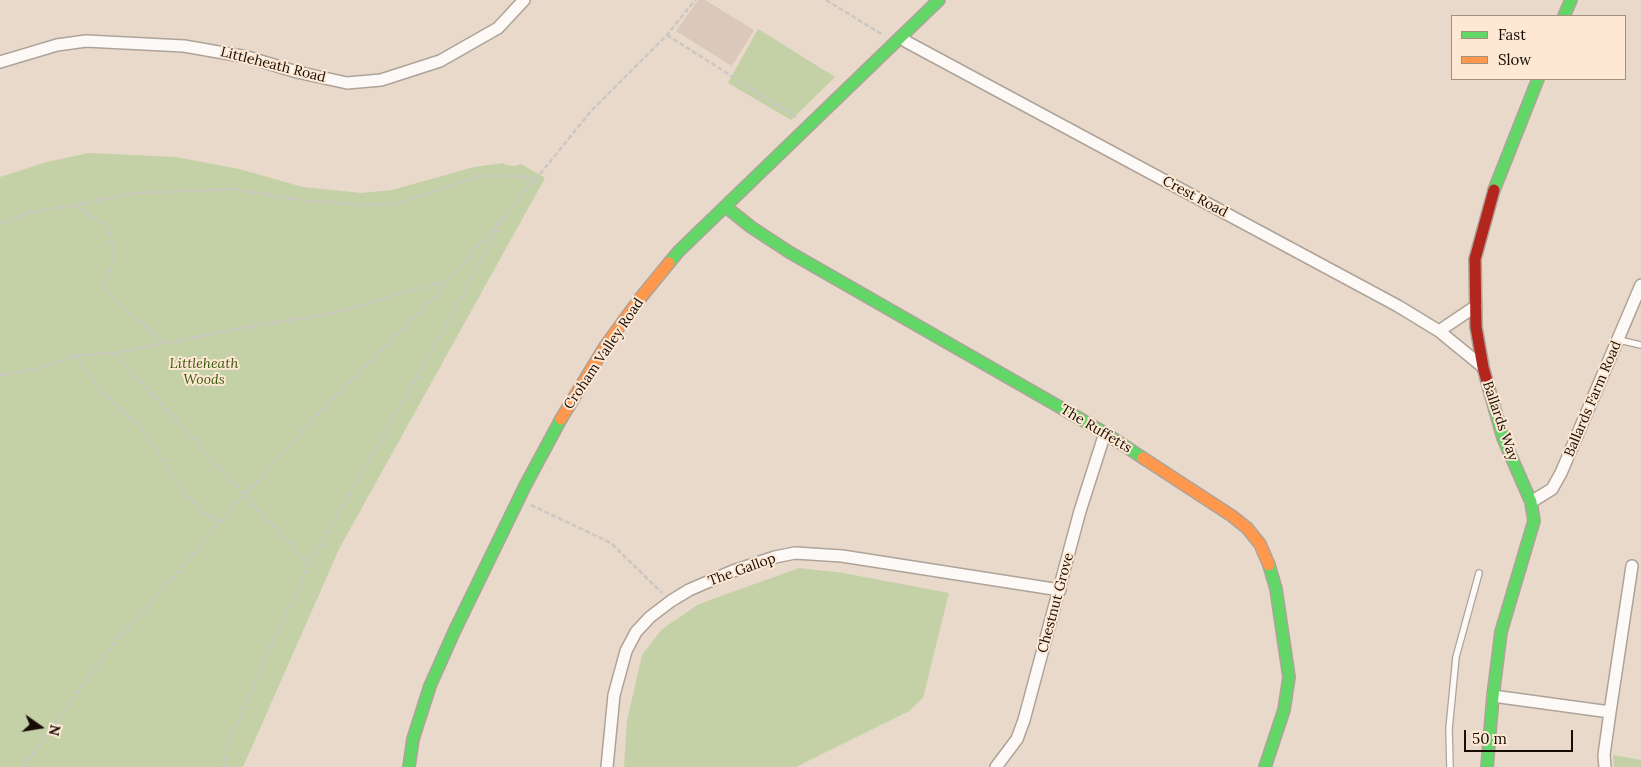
<!DOCTYPE html>
<html>
<head>
<meta charset="utf-8">
<style>
  body { margin:0 }
  #map { position:relative; width:1641px; height:767px; overflow:hidden; background:#e8d9cb; font-family:Lora,serif }
  canvas { display:block }
  .legend { position:absolute; left:1451px; top:15px; width:175px; height:65px; box-sizing:border-box; background:#fee8d3; border:1px solid #a19081; margin:0; padding:6px 9px; list-style:none; font-size:15px; color:#160d05 }
  .legend li { display:flex; align-items:center; gap:10px; height:25px }
  .legend b { width:25px; border:1px solid #a19081 }
  .north { position:absolute; left:15px; top:702px; width:50px; height:50px; -webkit-text-stroke:4px #fee8d3; paint-order:stroke; rotate:103deg; font-size:14px; font-weight:700; line-height:20px; text-align:center; color:#160d05 }
  .north::after { content:''; display:block; margin:auto; width:18px; height:22px; background:#160d05; clip-path:polygon(50% 0,100% 100%,50% 72%,0 100%) }
  .scale { position:absolute; left:1464px; top:730px; width:109px; height:22px; box-sizing:border-box; border:2px solid #160d05; border-top:0; padding-left:6px; font-size:15px; line-height:18px; white-space:nowrap; color:#160d05; -webkit-text-stroke:4px #fee8d3; paint-order:stroke }
</style>
</head>
<body>
<div id="map">
<canvas width="1641" height="767"></canvas>
<ul class="legend">
<li><b style="height:6px;background:#63d668"></b>Fast</li>
<li><b style="height:6px;background:#ff974d"></b>Slow</li>
</ul>
<div class="north">N</div>
<div class="scale">50 m</div>
</div>
<script>
const context = document.querySelector('canvas').getContext('2d');
context.lineJoin = 'round';
function fill(path, color) {
  context.fillStyle = color;
  context.fill(path, 'evenodd');
}
function poly(rows) {
  const path = new Path2D();
  for (const r of rows) {
    path.moveTo(r[0], r[1]);
    for (let i = 2; i < r.length; i += 2) path.lineTo(r[i], r[i + 1]);
  }
  return path;
}
function trace(path, color, width, dash) {
  context.strokeStyle = color;
  context.lineWidth = width;
  context.lineCap = dash ? 'butt' : 'round';
  context.setLineDash(dash || []);
  context.stroke(path);
}
function write(font, color, halo, rows, align = 'center') {
  context.font = font + ' Lora,serif';
  context.lineWidth = 4;
  context.setLineDash([]);
  context.textBaseline = 'middle';
  context.strokeStyle = halo;
  context.fillStyle = color;
  for (const [text, x, y, turn = 0] of rows) {
    context.save();
    context.translate(x, y);
    context.rotate((+turn || 0) * Math.PI / 180);
    context.textAlign = isNaN(turn) ? turn : align;
    if (halo) context.strokeText(text, 0, 0);
    context.fillText(text, 0, 0);
    context.restore();
  }
}
fill(poly([
  [698,0,705,0,754,30,732,66,676,31]
]), '#dac8ba');
fill(poly([
  [758,29,835,77,791,120,728,83],
  [89,153,176,157,239,169,303,187,361,193,392,190,474,167,504,163,505,165,515,166,521,164,545,178,339,549,243,767,0,767,0,177,47,162],
  [799,568,843,573,949,593,923,698,909,711,796,767,624,767,627,721,642,655,662,629,699,604],
  [1613,755,1641,760,1641,767,1614,767]
]), '#c4d0a6');
const lane = poly([
  [1619,340,1641,345],
  [1450,767,1449,729,1456,657,1479,573]
]);
const street = poly([
  [901,37,907,42,1398,306,1439,331,1483,367],
  [0,62,57,45,86,41,184,46,247,57,297,72,347,83,381,80,440,61,498,28,524,0],
  [1439,331,1476,306],
  [1531,502,1552,489,1561,473,1641,285],
  [1493,696,1610,712,1604,755,1605,767],
  [1610,712,1632,566],
  [607,767,614,695,626,651,636,632,650,617,671,601,689,590,733,571,775,557,795,553,842,556,1060,590],
  [996,767,1017,739,1024,720,1080,511,1105,433]
]);
const fast = poly([
  [1564,16,1571,0],
  [1494,190,1538,79],
  [726,207,751,227,789,252,1105,433,1143,458],
  [669,263,679,251,939,0],
  [409,767,413,739,430,686,454,632,526,484,561,419],
  [1265,767,1284,710,1289,677,1276,589,1269,565],
  [1487,767,1493,696,1501,632,1534,521,1531,502,1503,438,1489,389]
]);
const slow = poly([
  [561,419,606,345,638,301,669,263],
  [1143,458,1232,516,1247,528,1260,544,1269,565]
]);
const jam = poly([
  [1489,389,1483,367,1476,327,1475,259,1494,190]
]);
trace(lane, '#aea398', 8);
trace(street, '#aea398', 14);
trace(fast, '#aea398', 14);
trace(slow, '#aea398', 14);
trace(jam, '#aea398', 14);
trace(poly([
  [826,0,883,35],
  [667,35,796,117],
  [75,205,108,227,115,257,103,286,121,306,165,343],
  [0,223,29,213,137,193,232,189,300,200,364,205,397,204,480,176,521,176,535,180],
  [114,353,309,565],
  [76,355,100,390,140,426,185,493,200,510,220,522],
  [0,375,36,369,76,355,114,353,270,323,331,314,447,280],
  [531,505,611,543,662,593],
  [23,767,117,639,158,595,233,508,320,412,429,303,535,180,592,110,667,35,695,0],
  [224,767,228,744,260,671,309,565,459,303,502,219]
]), '#cbc7c3', 2.5, [5, 2.5]);
trace(lane, '#fcf9f7', 5.5);
trace(street, '#fcf9f7', 11);
trace(fast, '#63d668', 11);
trace(slow, '#ff974d', 11);
trace(jam, '#b3261e', 11);
write('14px', '#160d05', '#fee8d3', [
  ["Littleheath Road",273,65,14],
  ["Crest Road",1195,197,28],
  ["Croham Valley Road",604,354,-56],
  ["Ballards Farm Road",1593,399,-67],
  ["Ballards Way",1500,421,71],
  ["The Ruffetts",1096,429,31],
  ["The Gallop",742,570,-20],
  ["Chestnut Grove",1056,603,-75]
]);
write('italic 14px', '#39590c', '#fee8d3', [
  ["Littleheath",204,364],
  ["Woods",204,380]
]);
</script>
</body>
</html>
